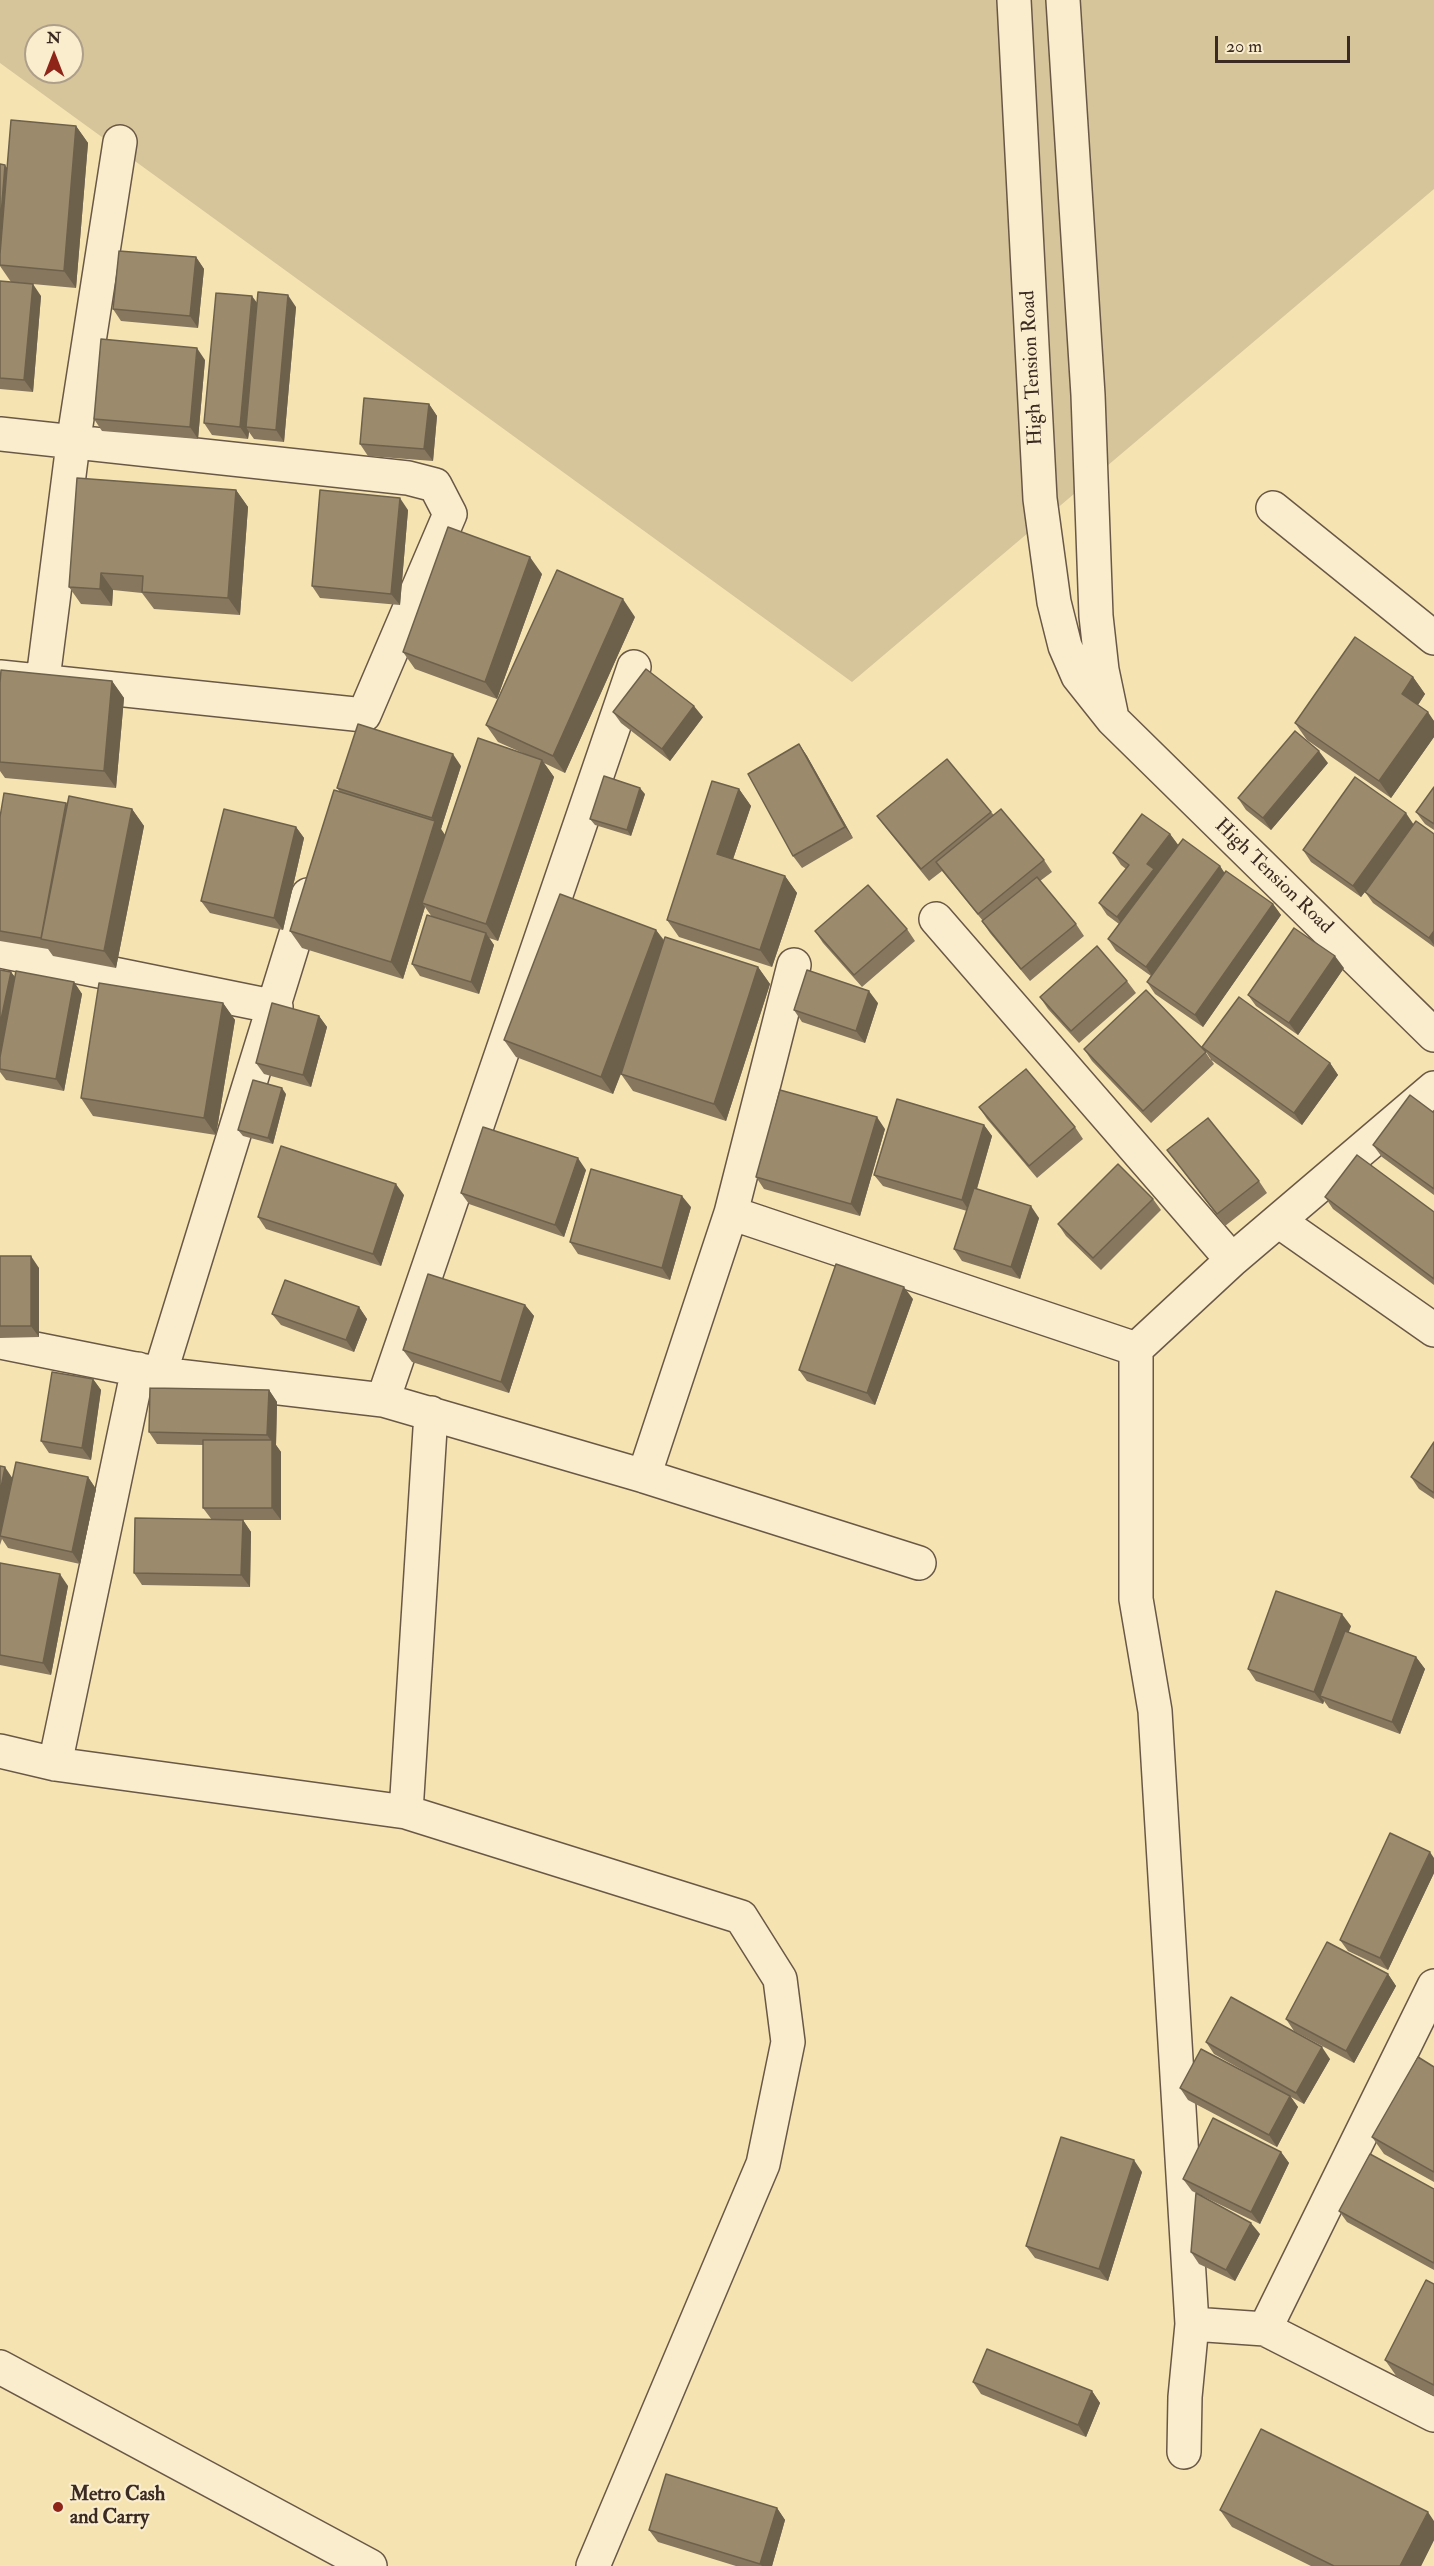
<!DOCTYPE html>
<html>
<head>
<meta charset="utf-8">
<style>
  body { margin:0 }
  #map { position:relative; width:1434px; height:2566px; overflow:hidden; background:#f6e3b2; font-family:"IM FELL Double Pica",serif }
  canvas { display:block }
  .north { position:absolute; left:24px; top:24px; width:60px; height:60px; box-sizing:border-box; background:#f9edcd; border:2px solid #ad9f89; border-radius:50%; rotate:0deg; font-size:16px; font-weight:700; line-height:24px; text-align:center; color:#3b2a22 }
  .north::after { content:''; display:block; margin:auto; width:21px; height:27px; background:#8f2418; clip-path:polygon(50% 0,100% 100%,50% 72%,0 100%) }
  .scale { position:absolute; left:1215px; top:36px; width:135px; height:27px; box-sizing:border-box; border:3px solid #3b2a22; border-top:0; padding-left:8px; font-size:18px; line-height:21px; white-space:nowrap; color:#3b2a22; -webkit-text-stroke:4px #f9edcd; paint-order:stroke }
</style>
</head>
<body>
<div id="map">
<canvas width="1434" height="2566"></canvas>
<div class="north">N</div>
<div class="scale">20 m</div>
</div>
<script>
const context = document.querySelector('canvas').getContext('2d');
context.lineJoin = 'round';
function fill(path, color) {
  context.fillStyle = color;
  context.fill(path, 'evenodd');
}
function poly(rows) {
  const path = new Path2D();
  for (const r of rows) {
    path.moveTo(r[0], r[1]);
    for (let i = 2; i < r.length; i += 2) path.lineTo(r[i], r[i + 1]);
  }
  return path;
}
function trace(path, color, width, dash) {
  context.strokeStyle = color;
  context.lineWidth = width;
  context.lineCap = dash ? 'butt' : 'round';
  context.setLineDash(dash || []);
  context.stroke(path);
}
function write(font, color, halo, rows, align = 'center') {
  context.font = font + ' "IM FELL Double Pica",serif';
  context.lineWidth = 4.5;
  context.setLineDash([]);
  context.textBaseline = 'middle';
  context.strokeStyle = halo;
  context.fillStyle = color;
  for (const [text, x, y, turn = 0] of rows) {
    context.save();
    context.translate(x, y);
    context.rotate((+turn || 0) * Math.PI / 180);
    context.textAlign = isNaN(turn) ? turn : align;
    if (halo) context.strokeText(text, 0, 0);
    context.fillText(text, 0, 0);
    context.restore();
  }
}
fill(poly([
  [0,0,1434,0,1434,189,852,682,0,63],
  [36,36,72,36,72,72,36,72]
]), '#d6c49a');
const minor = poly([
  [1014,0,1040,499,1054,602,1065,646,1078,676,1113,720,1434,1035],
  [1063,0,1088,395,1096,616,1102,670,1111,713],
  [0,434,408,478,435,485,450,514,364,715,0,677],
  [1273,508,1434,638],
  [43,679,73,444,120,142],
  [936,919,1232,1260],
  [0,951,276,1007],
  [731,1213,794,965],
  [1280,1222,1434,1330],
  [0,1342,160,1374,383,1400,644,1476,919,1563],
  [160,1374,308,895],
  [383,1400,634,667],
  [644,1476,731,1213,1136,1349],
  [0,1751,55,1764,406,1812,741,1917,780,1979,788,2042,763,2164,593,2566],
  [55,1764,138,1369],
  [406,1812,431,1413],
  [1192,2324,1265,2329,1434,2415],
  [1265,2329,1434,1986],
  [0,2367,370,2566],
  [1184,2452,1185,2397,1192,2324,1155,1711,1136,1599,1136,1349,1232,1260,1434,1088]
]);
trace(minor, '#6a5846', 36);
trace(minor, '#f9edcd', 33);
fill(poly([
  [76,126,88,143,76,288,11,282,0,266,0,164,7,168],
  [196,257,204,269,198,328,121,321,113,309],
  [0,281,41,296,33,392,0,389],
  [257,303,296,307,284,442,254,439,249,432,248,439,212,435,204,423],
  [205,360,198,439,102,431,94,419],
  [429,404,437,416,433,461,368,456,360,444],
  [236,490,248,507,240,615,154,609,142,593,113,590,112,606,81,604,69,587],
  [408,510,400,605,320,598,312,586],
  [542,574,497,699,415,669,403,652],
  [635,617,565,773,544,763,554,777,498,941,489,938,494,945,479,994,420,976,412,964,432,917,425,907,403,979,302,948,290,931,340,792,337,788,461,766,441,829,445,835,525,754,498,742,486,725],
  [1413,677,1425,694,1418,705,1434,721,1434,737,1391,798,1307,740,1295,723],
  [112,681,124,698,116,788,5,778,0,771,0,683],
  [613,712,703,717,670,761,621,723],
  [799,744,807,756,853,838,802,868,793,856],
  [1328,763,1271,830,1246,810,1238,798],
  [1434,787,1434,830,1425,824,1416,812],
  [739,789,751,806,733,859,785,876,797,893,772,967,679,937,667,920],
  [645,794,631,836,595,825,590,819],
  [67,805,132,809,144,826,116,968,53,956,48,949,0,941,0,817],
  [991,812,994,815,1044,860,1052,872,1040,881,1076,924,1084,936,1030,981,990,933,982,921,983,921,942,871,929,881,886,828,877,816],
  [1413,825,1434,834,1434,947,1373,903,1365,892,1361,897,1311,862,1303,850],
  [296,827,304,838,283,930,210,913,201,901],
  [1170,834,1178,845,1220,866,1224,873,1273,904,1281,915,1203,1027,1155,994,1147,982,1151,976,1116,951,1108,939,1119,924,1107,915,1099,903,1126,869,1121,865,1113,853],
  [907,929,915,941,862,987,823,943,815,931],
  [656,930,664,940,758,967,770,984,726,1121,633,1091,621,1074,613,1094,516,1057,504,1040],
  [1344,968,1298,1035,1256,1006,1248,995],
  [0,970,11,972,15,977,74,982,82,994,64,1091,6,1080,0,1072,0,1073],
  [1127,981,1136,993,1079,1043,1048,1009,1040,997],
  [223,1003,235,1020,216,1135,93,1116,81,1098],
  [878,1003,865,1043,802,1022,794,1010],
  [319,1016,327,1027,311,1087,264,1074,256,1063],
  [1202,1047,1330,1063,1338,1075,1302,1125,1210,1059],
  [1084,1049,1206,1052,1214,1064,1151,1123,1092,1061],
  [286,1094,273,1144,243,1136,238,1130],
  [979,1107,1075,1127,1083,1139,1037,1178,987,1119],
  [1434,1113,1434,1195,1382,1157,1373,1145],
  [984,1125,992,1136,977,1189,1039,1218,1020,1279,962,1261,954,1249,967,1211,883,1186,874,1175],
  [885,1129,860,1216,764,1189,756,1177],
  [1167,1150,1259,1181,1267,1193,1225,1226],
  [586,1170,564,1237,469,1204,461,1193],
  [404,1195,381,1266,266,1229,258,1217],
  [1325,1197,1434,1212,1434,1285,1333,1209],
  [1153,1199,1161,1210,1101,1270,1066,1236,1058,1224],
  [691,1207,670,1280,578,1254,570,1242],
  [0,1256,39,1268,39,1337,0,1338],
  [913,1299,875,1405,807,1381,799,1370],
  [525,1305,534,1316,509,1393,412,1362,403,1350],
  [359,1307,367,1319,354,1352,281,1325,272,1314],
  [93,1379,101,1390,91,1460,49,1453,41,1441],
  [269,1390,277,1402,276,1445,281,1452,281,1520,212,1520,203,1508,203,1445,157,1444,149,1432],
  [1434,1442,1434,1499,1419,1489,1411,1477],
  [0,1466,13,1479,88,1477,96,1489,80,1564,8,1548,2,1539,0,1545],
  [243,1520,251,1532,250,1587,142,1585,134,1573],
  [0,1563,68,1586,51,1675,0,1665],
  [1351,1626,1348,1632,1416,1657,1425,1669,1400,1734,1329,1708,1324,1701,1323,1704,1256,1681,1248,1669],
  [1434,1858,1434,1873,1388,1970,1348,1951,1340,1940],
  [1388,1974,1396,1986,1354,2063,1294,2031,1286,2019],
  [1206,2042,1330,2059,1304,2104,1291,2097,1298,2107,1277,2147,1188,2100,1180,2088,1260,2080,1214,2054],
  [1434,2067,1434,2182,1384,2154,1372,2137],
  [1281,2152,1289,2163,1260,2224,1192,2191,1183,2179],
  [1142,2172,1108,2281,1035,2258,1026,2246],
  [1434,2189,1434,2270,1347,2222,1339,2211],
  [1260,2234,1235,2281,1199,2264,1191,2252],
  [1434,2284,1434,2396,1397,2377,1385,2360],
  [973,2382,1092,2391,1100,2403,1086,2437,981,2394],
  [777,2508,785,2520,772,2566,736,2566,658,2542,649,2530],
  [1220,2510,1434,2521,1434,2540,1421,2566,1311,2566,1232,2527]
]), '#86775e');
fill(poly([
  [76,126,88,143,76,288,64,271],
  [5,165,13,177,0,250,0,228],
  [196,257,204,269,198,328,190,316],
  [33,284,41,296,33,392,24,380],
  [288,295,296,307,284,442,276,430],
  [252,296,261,308,246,427,249,432,248,439,240,427],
  [197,348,205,360,198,439,190,427],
  [429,404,437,416,433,461,424,449],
  [236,490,248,507,240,615,228,598],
  [400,498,408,510,400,605,391,594],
  [530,557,542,574,497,699,485,682],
  [101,573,113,590,112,606,100,589],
  [623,599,635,617,565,773,553,756],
  [1413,677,1425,694,1414,711,1402,694],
  [112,681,124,698,116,788,104,771],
  [694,706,703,717,670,761,662,749],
  [1428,712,1434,721,1434,737,1391,798,1379,781],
  [799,744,807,756,853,838,845,827],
  [1319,751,1328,763,1271,830,1263,818],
  [453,754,461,766,441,829,447,838,422,903,425,907,403,979,391,962,434,822,432,818],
  [542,760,554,777,498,941,486,924],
  [640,788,645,794,631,836,627,830],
  [739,789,751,806,729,871,717,854],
  [132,809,144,826,116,968,104,951],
  [1406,813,1414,825,1361,897,1353,886],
  [296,827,304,838,283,930,274,918],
  [1170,834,1179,846,1125,929,1117,917,1147,864],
  [1220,866,1228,878,1154,979,1146,967],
  [785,876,797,893,772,967,760,950],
  [1273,904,1281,915,1203,1027,1195,1015],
  [656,930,668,947,613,1094,601,1077],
  [1434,931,1434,945,1429,938],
  [486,933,494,945,479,994,471,982],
  [1335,956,1344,968,1298,1035,1289,1023],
  [758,967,770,984,726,1121,714,1104],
  [11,972,20,984,0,1069,0,1024],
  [74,982,82,994,64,1091,56,1079],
  [869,991,878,1003,865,1043,856,1031],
  [223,1003,235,1020,216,1135,204,1118],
  [319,1016,327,1027,311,1087,303,1075],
  [1330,1063,1338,1075,1302,1125,1294,1113],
  [282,1088,286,1094,273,1144,268,1138],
  [877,1117,885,1129,860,1216,851,1204],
  [984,1125,992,1136,970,1212,962,1200],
  [578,1158,586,1170,564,1237,555,1225],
  [396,1184,404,1195,381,1266,373,1254],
  [682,1196,691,1207,670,1280,662,1268],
  [1031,1206,1039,1218,1020,1279,1011,1267],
  [31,1256,39,1268,39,1337,31,1326],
  [904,1287,913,1299,875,1405,867,1393],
  [525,1305,534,1316,509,1393,501,1382],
  [359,1307,367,1319,354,1352,346,1340],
  [93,1379,101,1390,91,1460,82,1448],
  [269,1390,277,1402,276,1445,281,1452,281,1520,272,1508,272,1442,267,1435],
  [5,1467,13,1479,0,1536,0,1493],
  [88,1477,96,1489,80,1564,72,1552],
  [243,1520,251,1532,250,1587,241,1575],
  [60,1574,68,1586,51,1675,43,1663],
  [1342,1614,1351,1626,1325,1698,1320,1696,1324,1701,1323,1704,1314,1692],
  [1416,1657,1425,1669,1400,1734,1392,1722],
  [1430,1852,1434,1858,1434,1873,1388,1970,1380,1958],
  [1388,1974,1396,1986,1354,2063,1346,2051],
  [1322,2047,1330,2059,1304,2104,1296,2093],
  [1290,2096,1298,2107,1277,2147,1269,2135],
  [1281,2152,1289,2163,1260,2224,1251,2212],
  [1134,2160,1142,2172,1108,2281,1099,2269],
  [1251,2223,1260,2234,1235,2281,1226,2270],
  [1092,2391,1100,2403,1086,2437,1078,2425],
  [777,2508,785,2520,772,2566,762,2566,760,2564],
  [1428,2512,1434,2521,1434,2540,1421,2566,1400,2566]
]), '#6d614c');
const building = poly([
  [11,120,76,126,64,271,0,265,0,254,11,120],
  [0,164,5,165,0,228,0,164],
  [119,251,196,257,190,316,113,309,119,251],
  [0,281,33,284,24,380,0,378,0,281],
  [258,292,288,295,276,430,246,427,258,292],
  [216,293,252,296,240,427,204,423,216,293],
  [101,339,197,348,190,427,94,419,101,339],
  [364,398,429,404,424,449,360,444,364,398],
  [77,478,236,490,228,598,142,592,143,576,101,573,100,589,69,587,77,478],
  [320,490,400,498,391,594,312,586,320,490],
  [448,527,530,557,485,682,403,652,448,527],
  [557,570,623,599,553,756,486,725,557,570],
  [1355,637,1413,677,1402,694,1428,712,1379,781,1295,723,1355,637],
  [646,669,694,706,662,749,613,712,646,669],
  [1,670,112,681,104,771,0,762,0,683,1,670],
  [358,724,453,754,432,818,337,788,358,724],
  [1295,731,1319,751,1263,818,1238,798,1295,731],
  [478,738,542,760,486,924,422,903,478,738],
  [799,744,845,827,793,856,748,774,799,744],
  [947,759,991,812,921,869,877,816,947,759],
  [604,776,640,788,627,830,590,819,604,776],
  [1355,777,1406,813,1353,886,1303,850,1355,777],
  [712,781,739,789,717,854,785,876,760,950,667,920,712,781],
  [1434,787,1434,824,1416,812,1434,787],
  [334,790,435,821,391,962,290,931,334,790],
  [4,793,66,803,41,938,0,931,0,817,4,793],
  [69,796,132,809,104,951,41,939,69,796],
  [224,809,296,827,274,918,201,901,224,809],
  [1001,809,1044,860,978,914,936,862,1001,809],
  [1142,814,1170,834,1147,864,1154,869,1117,917,1099,903,1129,865,1113,853,1142,814],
  [1416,821,1434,834,1434,931,1429,938,1365,892,1416,821],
  [1183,839,1220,866,1146,967,1108,939,1183,839],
  [1226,871,1273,904,1195,1015,1147,982,1226,871],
  [1037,877,1076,924,1021,969,982,921,1037,877],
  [868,885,907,929,854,975,815,931,868,885],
  [560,894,656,930,601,1077,504,1040,560,894],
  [427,915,486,933,471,982,412,964,427,915],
  [1294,928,1335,956,1289,1023,1248,995,1294,928],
  [665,937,758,967,714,1104,621,1074,665,937],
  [1097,946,1127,981,1071,1031,1040,997,1097,946],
  [0,970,11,972,0,1024,0,970],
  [807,970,869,991,856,1031,794,1010,807,970],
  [16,971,74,982,56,1079,0,1069,0,1057,16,971],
  [99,983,223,1003,204,1118,81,1098,99,983],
  [1146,990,1206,1052,1143,1111,1084,1049,1146,990],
  [1239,997,1330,1063,1294,1113,1202,1047,1239,997],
  [272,1003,319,1016,303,1075,256,1063,272,1003],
  [1026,1069,1075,1127,1029,1166,979,1107,1026,1069],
  [253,1080,282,1088,268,1138,238,1130,253,1080],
  [780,1090,877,1117,851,1204,756,1177,780,1090],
  [1410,1095,1434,1113,1434,1189,1373,1145,1410,1095],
  [897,1099,984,1125,962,1200,874,1175,897,1099],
  [1208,1118,1259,1181,1217,1214,1167,1150,1208,1118],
  [483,1127,578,1158,555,1225,461,1193,483,1127],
  [281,1146,396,1184,373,1254,258,1217,281,1146],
  [1357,1155,1434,1212,1434,1279,1325,1197,1357,1155],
  [1118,1164,1153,1199,1093,1258,1058,1224,1118,1164],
  [591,1169,682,1196,662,1268,570,1242,591,1169],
  [974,1188,1031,1206,1011,1267,954,1249,974,1188],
  [0,1256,31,1256,31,1326,0,1326,0,1256],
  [836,1264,904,1287,867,1393,799,1370,836,1264],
  [428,1274,525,1305,501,1382,403,1350,428,1274],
  [285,1280,359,1307,346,1340,272,1314,285,1280],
  [52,1372,93,1379,82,1448,41,1441,52,1372],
  [150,1388,269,1390,267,1435,149,1432,150,1388],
  [203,1440,272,1440,272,1508,203,1508,203,1440],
  [1434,1442,1434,1493,1411,1477,1434,1442],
  [16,1462,88,1477,72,1552,0,1536,16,1462],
  [0,1466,5,1467,0,1493,0,1466],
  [135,1518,243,1520,241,1575,134,1573,135,1518],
  [0,1563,60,1574,43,1663,0,1655,0,1563],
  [1276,1591,1342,1614,1314,1692,1248,1669,1276,1591],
  [1345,1631,1416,1657,1392,1722,1320,1696,1345,1631],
  [1390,1833,1430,1852,1380,1958,1340,1940,1390,1833],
  [1327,1942,1388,1974,1346,2051,1286,2019,1327,1942],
  [1231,1997,1322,2047,1296,2093,1206,2042,1231,1997],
  [1201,2049,1290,2096,1269,2135,1180,2088,1201,2049],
  [1418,2057,1434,2067,1434,2172,1372,2137,1418,2057],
  [1213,2118,1281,2152,1251,2212,1183,2179,1213,2118],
  [1061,2137,1134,2160,1099,2269,1026,2246,1061,2137],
  [1370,2154,1434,2189,1434,2263,1339,2211,1370,2154],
  [1196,2193,1251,2223,1226,2270,1191,2252,1196,2193],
  [1426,2280,1434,2284,1434,2385,1385,2360,1426,2280],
  [987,2349,1092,2391,1078,2425,973,2382,987,2349],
  [1261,2429,1428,2512,1400,2566,1334,2566,1220,2510,1261,2429],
  [666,2474,777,2508,760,2564,649,2530,666,2474]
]);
fill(building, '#9c8a6d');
trace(building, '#6d614c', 1.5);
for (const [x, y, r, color] of [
  [58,2507,6,"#8f2418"]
]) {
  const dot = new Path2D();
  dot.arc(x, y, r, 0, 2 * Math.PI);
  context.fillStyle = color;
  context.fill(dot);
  trace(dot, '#f9edcd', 2);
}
write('20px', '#3b2a22', '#f9edcd', [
  ["High Tension Road",1033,368,-93],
  ["High Tension Road",1273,877,44]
]);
write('bold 20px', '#3b2a22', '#f9edcd', [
  ["Metro Cash",70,2496],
  ["and Carry",70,2519]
], 'left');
</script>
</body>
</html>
